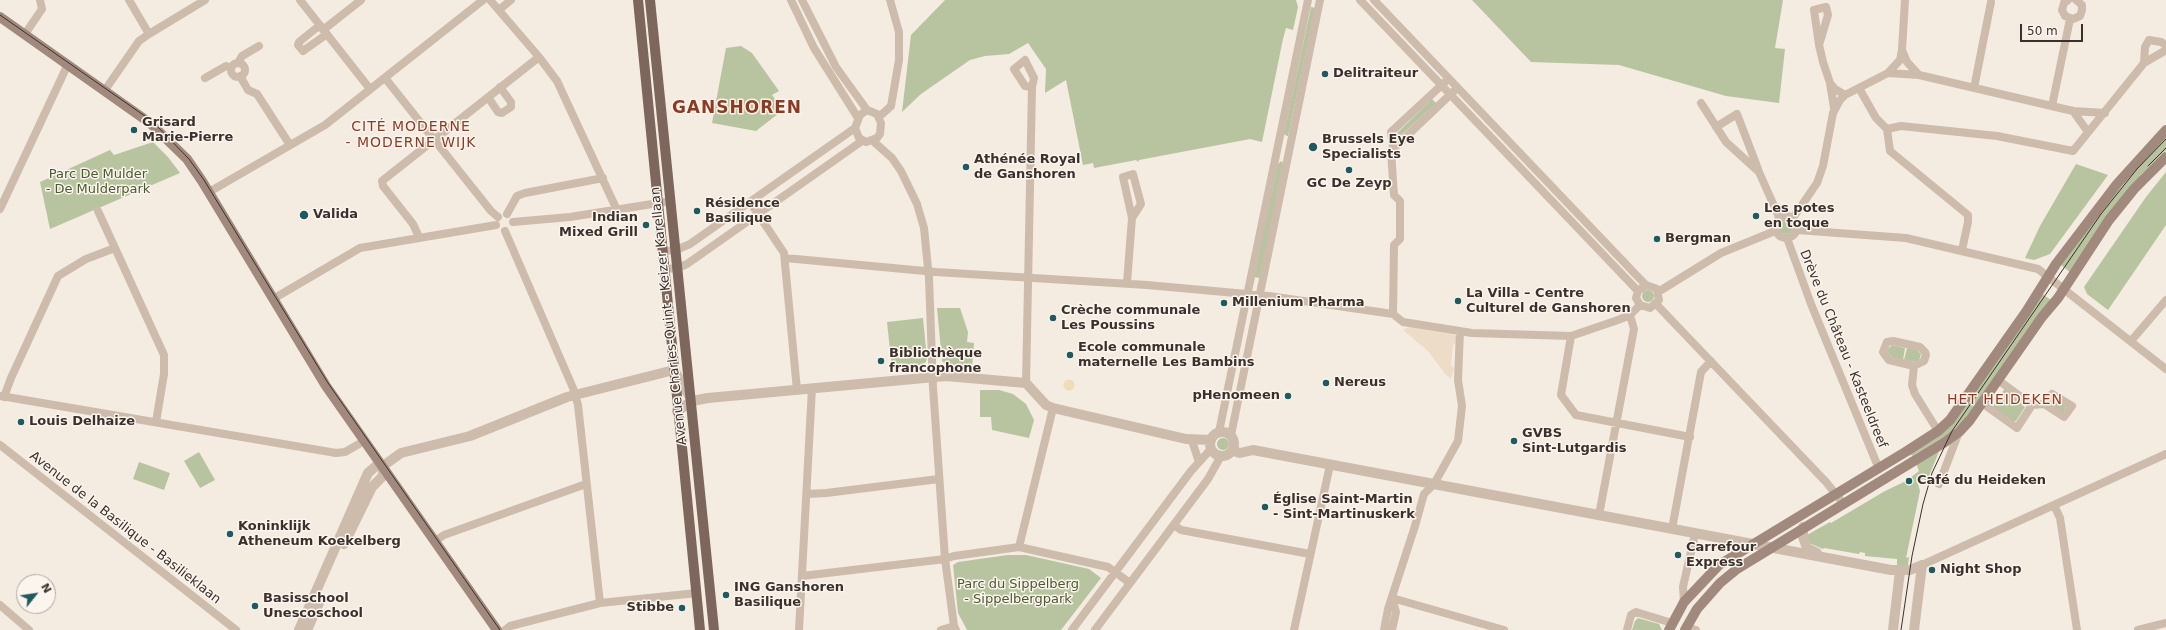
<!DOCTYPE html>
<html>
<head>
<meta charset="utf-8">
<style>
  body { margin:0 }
  #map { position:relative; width:2166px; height:630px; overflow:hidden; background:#f4ebe1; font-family:"DejaVu Sans",sans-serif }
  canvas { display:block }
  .north { position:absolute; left:16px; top:574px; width:40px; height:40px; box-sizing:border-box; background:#fbf5ee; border:1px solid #aea6a0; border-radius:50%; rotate:60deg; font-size:11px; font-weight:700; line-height:16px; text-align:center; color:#3b302b }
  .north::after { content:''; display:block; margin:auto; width:14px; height:18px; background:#1f5a5e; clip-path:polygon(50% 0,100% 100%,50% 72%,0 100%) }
  .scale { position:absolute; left:2020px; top:24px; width:63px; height:18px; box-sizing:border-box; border:2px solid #3b302b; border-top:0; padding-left:5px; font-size:12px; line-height:14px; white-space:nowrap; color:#3b302b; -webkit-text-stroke:3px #fbf5ee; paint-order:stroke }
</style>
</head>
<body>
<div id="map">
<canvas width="2166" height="630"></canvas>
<div class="north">N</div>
<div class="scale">50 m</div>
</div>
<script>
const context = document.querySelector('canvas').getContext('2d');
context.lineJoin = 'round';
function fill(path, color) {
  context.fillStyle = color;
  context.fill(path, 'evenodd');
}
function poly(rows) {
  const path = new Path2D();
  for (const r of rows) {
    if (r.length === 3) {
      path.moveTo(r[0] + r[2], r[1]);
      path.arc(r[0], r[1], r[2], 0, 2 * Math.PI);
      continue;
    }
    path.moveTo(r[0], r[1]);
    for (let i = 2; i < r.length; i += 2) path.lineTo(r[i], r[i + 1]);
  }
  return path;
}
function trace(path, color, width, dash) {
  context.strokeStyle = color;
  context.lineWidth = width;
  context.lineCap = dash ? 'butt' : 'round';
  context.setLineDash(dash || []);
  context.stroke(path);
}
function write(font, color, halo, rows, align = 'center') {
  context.font = font + ' "DejaVu Sans",sans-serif';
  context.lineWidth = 3;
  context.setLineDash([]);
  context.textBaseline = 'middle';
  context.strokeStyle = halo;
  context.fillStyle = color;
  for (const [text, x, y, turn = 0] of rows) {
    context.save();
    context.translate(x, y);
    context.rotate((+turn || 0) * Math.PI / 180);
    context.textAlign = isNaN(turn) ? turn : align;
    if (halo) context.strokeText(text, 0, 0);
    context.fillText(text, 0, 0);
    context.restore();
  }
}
fill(poly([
  [945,0,1296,0,1298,7,1293,30,1286,28,1283,39,1262,142,1250,139,1139,160,1138,162,1136,160,1094,168,1093,163,1083,165,1066,80,1045,93,1046,69,1028,43,1009,54,985,56,970,60,921,94,902,112,911,35],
  [1472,0,1783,0,1775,48,1785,49,1779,103,1726,96,1619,65,1531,62],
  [1311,7,1315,8,1288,136,1287,136,1284,134],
  [741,46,752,53,779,91,772,95,783,110,756,131,712,123,726,48],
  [1431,98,1437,104,1434,105,1397,139,1395,139,1395,135,1430,101],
  [2166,136,2166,150,2141,175,2071,273,2061,265,2109,201],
  [153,142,168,157,180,173,50,229,40,182,110,150,114,155],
  [1281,161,1283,163,1260,278,1254,277,1278,164],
  [2076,164,2108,175,2050,254,2034,260,2025,258,2040,226],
  [2166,172,2166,225,2108,310,2087,294,2084,287,2146,197],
  [1786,226,8],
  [1648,296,6],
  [2041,293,2051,300,1964,420,1950,433,1912,456,1911,454,1934,439],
  [937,308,960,308,968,332,967,342,974,343,972,368,948,366,942,361],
  [923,318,927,359,925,363,914,368,911,369,910,366,892,369,887,322],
  [1892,345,1905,348,1903,360,1892,357,1889,354,1887,350],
  [1907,348,1917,350,1921,354,1920,358,1916,362,1904,360],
  [2005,388,2025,407,2016,421,2013,421,1992,408],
  [980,390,999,390,1013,394,1026,404,1034,420,1029,438,992,430,991,417,980,417],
  [2053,398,2065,405,2066,407,2063,413,2049,403],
  [1223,444,6],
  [1940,449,1927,481,1923,479,1918,484,1920,491,1906,558,1909,557,1908,565,1897,565,1897,559,1865,556,1865,553,1860,552,1859,554,1824,548,1823,549,1809,543,1807,535,1830,522,1831,523,1885,491,1906,481,1919,471,1916,463],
  [199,452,215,480,200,488,184,461],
  [139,462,170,473,164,490,133,479],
  [1008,555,1026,555,1089,569,1101,578,1061,630,967,630,958,613,953,565,958,562],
  [1638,618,1659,624,1662,630,1632,630,1635,621]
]), '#b8c4a0');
fill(poly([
  [1069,385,5.5]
]), '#efdcb8');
fill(poly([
  [1409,327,1455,335,1457,338,1456,343,1453,345,1451,365,1454,368,1451,379,1446,375,1428,351,1403,330]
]), '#ecdcc8');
trace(poly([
  [300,0,370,89],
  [490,0,539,57,557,81,616,208],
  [791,0,814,48,858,118],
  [802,0,836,67,867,110],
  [1360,0,1638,291],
  [1374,0,1640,279,1646,285,1657,289,1659,300,1650,308,1640,305,1636,298,1638,291,1646,285],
  [2068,0,2064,3,2062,10,2065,16,2073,19,2080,16,2082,10,2082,5,2076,0],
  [499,10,511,0],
  [320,25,299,42,298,45,303,51,327,34],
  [323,30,361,0],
  [25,34,42,9,40,0],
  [149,34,205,0],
  [1819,45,1828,15,1826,7,1814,10,1819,45,1823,62,1830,83],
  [1902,50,1905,0],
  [1025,60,1034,78,1032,87,1025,86,1014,69,1025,60],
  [238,63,242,56,259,46],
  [2144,63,2145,47,2149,40,2161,42,2166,45],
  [238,70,7],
  [1919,75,2073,111,2105,113],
  [240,76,248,90,257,94,290,145],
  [205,78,226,66,231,68],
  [385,78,491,211,498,217],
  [1859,88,1876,118,1887,129],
  [1974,88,1991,2],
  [105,90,139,41,149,34,129,0],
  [488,97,498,112,502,113,511,107,511,102,500,87],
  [1701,103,1726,142,1759,172,1779,217],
  [2052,106,2070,19],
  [1834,108,1830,83,1835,89,1845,95],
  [867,110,877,114,881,123,880,134,877,138,866,142,859,138,855,128,860,115,867,110],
  [2073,111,2088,132],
  [879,117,891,106,899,60,899,32,890,0],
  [1716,127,1737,114,1758,169],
  [1887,129,1901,126,1997,136,2073,151,2144,63,2166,50],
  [1887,129,1890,151,1968,215,1968,222,1962,250],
  [873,141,892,158,901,171,917,204,924,228,929,278,933,387,945,559,954,626,956,630],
  [1393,147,1391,132,1445,82],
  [209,192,325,125,483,0],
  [750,202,784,253,797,390],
  [0,209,68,64],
  [98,211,115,248],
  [507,214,517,196,525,193,603,178],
  [1786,227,11],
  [1793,218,1817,183,1823,166,1833,113,1840,100,1845,95,1888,73,1900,60,1902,50,1907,62,1919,75,1888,73],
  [513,222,570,217,671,201],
  [1797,230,1906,238,2038,269,2166,369],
  [505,231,573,388,578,405,600,603],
  [419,237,413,224,383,186,382,181,539,57],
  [1787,238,1811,304,1879,469],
  [663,251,676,250,690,244,855,128],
  [785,258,936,272,1147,285,1269,296,1393,314,1403,322,1472,333,1571,336,1618,320,1630,315,1640,305],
  [665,269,678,268,687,264,862,141],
  [1127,283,1132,218,1141,204,1133,174,1123,177,1132,218],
  [1658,292,1721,253,1775,231],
  [273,299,360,248,496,225],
  [1656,304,1826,482,1843,503],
  [1393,314,1394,245,1400,239,1400,201,1394,195,1391,151,1454,91],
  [1571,336,1561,395,1576,415,1690,437],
  [2131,341,2166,300],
  [1914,366,1889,360,1883,352,1887,342,1893,341,1920,347,1925,352,1926,355,1924,361,1914,366,1912,385,1915,394,1938,431],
  [1026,383,1032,87],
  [1,396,336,453,345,452,359,444],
  [4,397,11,378,58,276,86,259,115,248,164,355,164,374,156,422],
  [1982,403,2017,428,2032,405,1998,380],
  [2032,405,2044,404,2064,417,2072,406,2052,394,2044,404],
  [1219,432,1308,0],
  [1231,435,1320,0],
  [1193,444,1199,462],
  [0,445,236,630],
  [1939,484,1959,432],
  [807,494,826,493,939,479],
  [2054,505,2060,518,2077,630],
  [1599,515,1634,329,1630,315],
  [1174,525,1181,530,1310,554],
  [1672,529,1701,372,1711,361],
  [435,541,444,535,586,484],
  [1019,547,1053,408],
  [1922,565,2166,454],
  [802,576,945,559,954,556,1019,547,1108,567,1130,583],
  [1392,598,1504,630],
  [1392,598,1396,612,1392,630],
  [1684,602,1683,587,1695,534],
  [0,605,29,630],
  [1686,627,1696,630],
  [505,630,510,626,600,603,697,593],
  [799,630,812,388],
  [941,630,954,626],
  [1072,630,1191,471,1211,449],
  [1095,630,1208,479,1221,456],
  [1294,630,1330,465],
  [1384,630,1388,609,1415,526,1424,494,1434,484,1458,441,1462,406,1458,380,1460,331],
  [1627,630,1631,615,1636,612,1672,623],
  [2138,630,2166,623]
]), '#cdbbac', 8);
trace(poly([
  [677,411,692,401,708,398,946,376,1026,383,1046,405,1053,408,1186,439,1211,440],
  [1222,444,12],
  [1233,451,1240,453,1253,450,1891,570,1910,570,1922,565],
  [383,466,401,453,470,436,567,397,674,370,691,399],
  [1803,527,1803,537,1807,548,1817,553],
  [344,544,372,487,383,476,383,466],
  [299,630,368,473,376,466,383,466],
  [307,630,319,603],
  [1893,630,1900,571],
  [1914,630,1922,565]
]), '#cdbbac', 10);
trace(poly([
  [0,17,150,123,187,159,202,181,326,386,497,630],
  [1669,630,1684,602,1719,565,1907,451,1938,431,1950,420,2026,312,2056,264,2117,184,2166,130],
  [1685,630,1697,609,1720,583,1737,569,1945,442,1959,432,1970,420,2042,317,2058,298,2109,220,2134,189,2166,157]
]), '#a18a7d', 10);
trace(poly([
  [638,0,700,630],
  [650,0,714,630]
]), '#7d675c', 10);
trace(poly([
  [0,15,152,121,189,159,204,180,328,383,500,630],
  [2148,166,2166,148],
  [1901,630,1912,556,1923,504,1932,473,1952,431,2101,214,2137,169,2166,139]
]), '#3b302b', 1);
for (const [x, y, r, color] of [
  [1325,74,4,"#1f5a5e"],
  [134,130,4,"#1f5a5e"],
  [1313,147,5,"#1f5a5e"],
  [966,167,4,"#1f5a5e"],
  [1349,170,4,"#1f5a5e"],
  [697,211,4,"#1f5a5e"],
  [304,215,5,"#1f5a5e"],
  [1756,216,4,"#1f5a5e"],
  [646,225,4,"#1f5a5e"],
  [1657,239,4,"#1f5a5e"],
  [1458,301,4,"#1f5a5e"],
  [1224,303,4,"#1f5a5e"],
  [1053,318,4,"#1f5a5e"],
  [1070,355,4,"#1f5a5e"],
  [881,361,4,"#1f5a5e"],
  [1326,383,4,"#1f5a5e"],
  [1288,396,4,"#1f5a5e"],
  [21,422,4,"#1f5a5e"],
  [1514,441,4,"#1f5a5e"],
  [1909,481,4,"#1f5a5e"],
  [1265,507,4,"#1f5a5e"],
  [230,534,4,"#1f5a5e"],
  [1678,555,4,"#1f5a5e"],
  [1932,570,4,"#1f5a5e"],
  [726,595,4,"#1f5a5e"],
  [255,606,4,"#1f5a5e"],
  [682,608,4,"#1f5a5e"]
]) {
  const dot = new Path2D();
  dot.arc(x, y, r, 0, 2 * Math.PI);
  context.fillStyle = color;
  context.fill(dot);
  trace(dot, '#fbf5ee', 1.5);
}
write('bold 13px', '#3b302b', '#fbf5ee', [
  ["Delitraiteur",1333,74],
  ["Grisard",142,123],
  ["Marie-Pierre",142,138],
  ["Brussels Eye",1322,140],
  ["Specialists",1322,155],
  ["Athénée Royal",974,160],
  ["de Ganshoren",974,175],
  ["GC De Zeyp",1349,184,"center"],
  ["Résidence",705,204],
  ["Basilique",705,219],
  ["Les potes",1764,209],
  ["en toque",1764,224],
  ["Valida",313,215],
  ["Indian",638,218,"right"],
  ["Mixed Grill",638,233,"right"],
  ["Bergman",1665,239],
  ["La Villa – Centre",1466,294],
  ["Culturel de Ganshoren",1466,309],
  ["Millenium Pharma",1232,303],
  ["Crèche communale",1061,311],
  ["Les Poussins",1061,326],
  ["Ecole communale",1078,348],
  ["maternelle Les Bambins",1078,363],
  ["Bibliothèque",889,354],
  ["francophone",889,369],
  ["Nereus",1334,383],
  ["pHenomeen",1280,396,"right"],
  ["Louis Delhaize",29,422],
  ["GVBS",1522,434],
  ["Sint-Lutgardis",1522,449],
  ["Café du Heideken",1917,481],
  ["Église Saint-Martin",1273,500],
  ["- Sint-Martinuskerk",1273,515],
  ["Koninklijk",238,527],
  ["Atheneum Koekelberg",238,542],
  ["Carrefour",1686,548],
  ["Express",1686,563],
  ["Night Shop",1940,570],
  ["ING Ganshoren",734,588],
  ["Basilique",734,603],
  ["Basisschool",263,599],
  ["Unescoschool",263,614],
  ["Stibbe",674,608,"right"]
], 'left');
write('13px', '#4a5a2e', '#fbf5ee', [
  ["Parc De Mulder",98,175],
  ["- De Mulderpark",98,190],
  ["Parc du Sippelberg",1018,585],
  ["- Sippelbergpark",1018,600]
]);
write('13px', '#3b302b', '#fbf5ee', [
  ["Avenue Charles-Quint - Keizer Karellaan",669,316,-96],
  ["Drève du Château - Kasteeldreef",1843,349,68],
  ["Avenue de la Basilique - Basilieklaan",125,528,38]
]);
context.letterSpacing = '1px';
write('14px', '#8c3b22', '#fbf5ee', [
  ["CITÉ MODERNE",411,127],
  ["- MODERNE WIJK",411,143],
  ["HET HEIDEKEN",2005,400]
]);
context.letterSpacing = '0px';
context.letterSpacing = '1px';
write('bold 17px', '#8c3b22', '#fbf5ee', [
  ["GANSHOREN",737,109]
]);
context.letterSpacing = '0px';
</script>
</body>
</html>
